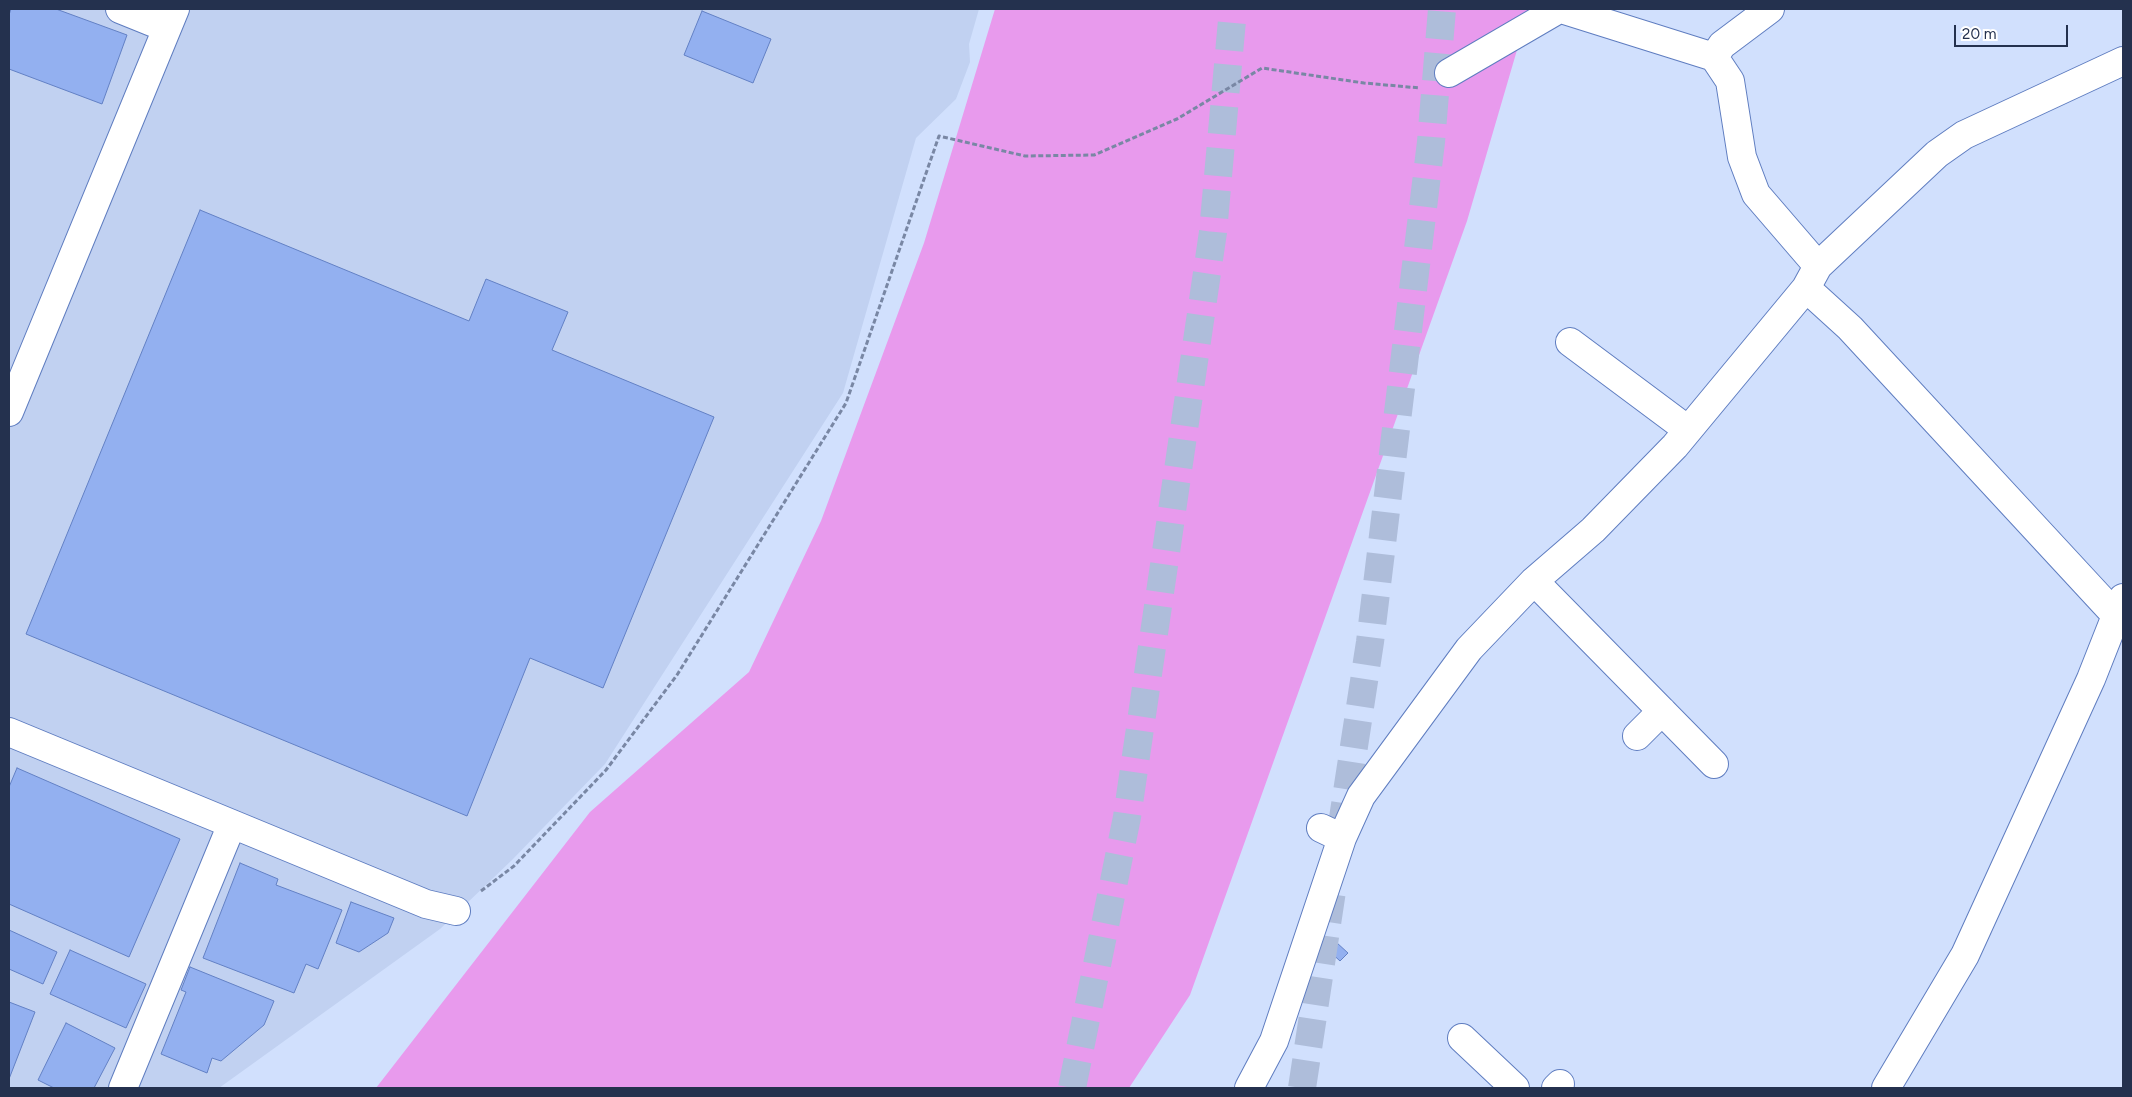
<!DOCTYPE html>
<html>
<head>
<meta charset="utf-8">
<style>
  body { margin:0 }
  #map { position:relative; width:2132px; height:1097px; overflow:hidden; background:#d1e0fd; font-family:Figtree,sans-serif }
  canvas { display:block }
  .frame { position:absolute; inset:0; border:10px solid #24314e; pointer-events:none }
  .scale { position:absolute; left:1954px; top:25px; width:114px; height:22px; box-sizing:border-box; border:2px solid #24314e; border-top:0; padding-left:6px; font-size:15px; line-height:18px; white-space:nowrap; color:#24314e; -webkit-text-stroke:4px #fff; paint-order:stroke }
</style>
</head>
<body>
<div id="map">
<canvas width="2132" height="1097"></canvas>
<div class="frame"></div>
<div class="scale">20 m</div>
</div>
<script>
const context = document.querySelector('canvas').getContext('2d');
context.lineJoin = 'round';
function fill(path, color) {
  context.fillStyle = color;
  context.fill(path, 'evenodd');
}
function poly(rows) {
  const path = new Path2D();
  for (const r of rows) {
    path.moveTo(r[0], r[1]);
    for (let i = 2; i < r.length; i += 2) path.lineTo(r[i], r[i + 1]);
  }
  return path;
}
function trace(path, color, width, dash) {
  context.strokeStyle = color;
  context.lineWidth = width;
  context.lineCap = dash ? 'butt' : 'round';
  context.setLineDash(dash || []);
  context.stroke(path);
}
fill(poly([
  [9,9,979,9,969,44,970,62,956,99,916,138,843,393,605,764,512,860,440,929,219,1088,9,1088]
]), '#c1d1f1');
fill(poly([
  [995,9,1529,9,1467,221,1190,995,1129,1088,376,1088,590,812,749,672,821,521,924,243]
]), '#e89aed');
const building = poly([
  [11,9,56,9,127,35,102,104,9,69,9,15,11,9],
  [702,11,771,39,753,83,684,55,702,11],
  [200,210,469,321,486,279,568,312,552,350,714,417,603,688,530,658,467,816,26,634,200,210],
  [17,768,180,839,129,957,9,904,9,787,17,768],
  [240,863,278,879,276,885,342,910,318,969,306,964,294,993,203,958,240,863],
  [351,902,394,918,388,933,359,952,336,943,351,902],
  [9,930,57,952,43,984,9,969,9,930],
  [1336,942,1348,953,1340,961,1328,950,1336,942],
  [70,950,146,984,126,1028,50,994,70,950],
  [190,967,274,1001,264,1025,221,1061,212,1058,207,1073,161,1054,186,992,181,990,190,967],
  [9,1002,35,1012,9,1079,9,1002],
  [66,1023,115,1048,94,1088,54,1088,38,1080,66,1023]
]);
fill(building, '#93b0f0');
trace(building, '#6381c5', 1);
trace(poly([
  [1341,831,1370,642,1431,142,1442,9],
  [1072,1088,1127,817,1213,232,1233,9],
  [1302,1088,1332,891]
]), '#aebdda', 28, [28, 14]);
const minor = poly([
  [120,9,167,28],
  [1561,9,1714,57,1730,81,1742,157,1756,194,1818,266],
  [1714,57,1722,45,1770,9],
  [1449,73,1559,9],
  [1806,288,1850,328,2123,623],
  [1570,342,1688,430],
  [9,412,175,9],
  [1534,581,1714,764],
  [9,732,426,904,456,911],
  [1637,736,1662,711],
  [1321,828,1342,838],
  [1462,1038,1515,1088],
  [123,1088,232,824],
  [1249,1088,1274,1041,1342,838,1361,796,1469,649,1534,581,1593,530,1675,446,1806,288,1818,266,1937,154,1964,135,2123,61],
  [1556,1088,1560,1084],
  [1886,1088,1965,955,2091,679,2123,598]
]);
trace(minor, '#5f7dc0', 30);
trace(poly([
  [481,891,514,866,606,770,677,675,846,403,939,136,1025,156,1094,155,1177,119,1262,68,1364,83,1420,88]
]), '#7987a4', 3, [5, 2.5]);
trace(minor, '#fff', 28);
</script>
</body>
</html>
